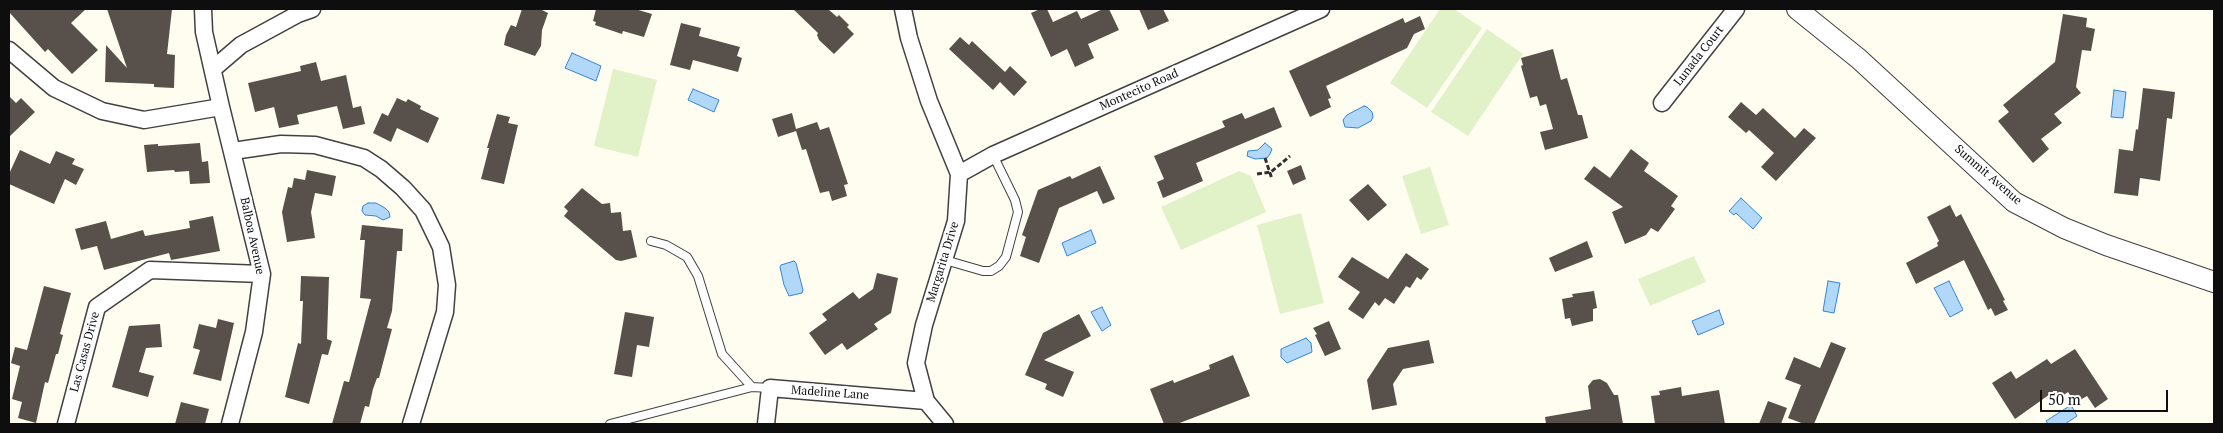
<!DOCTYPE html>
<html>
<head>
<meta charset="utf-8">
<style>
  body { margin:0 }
  #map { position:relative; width:2223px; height:433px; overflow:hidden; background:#fffdf0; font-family:"PT Serif",serif }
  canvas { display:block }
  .frame { position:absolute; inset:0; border:10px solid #0e0e0e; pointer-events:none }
  .scale { position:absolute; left:2040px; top:390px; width:128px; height:22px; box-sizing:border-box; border:2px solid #0e0e0e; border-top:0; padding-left:6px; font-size:15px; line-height:18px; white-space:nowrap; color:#0e0e0e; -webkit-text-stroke:4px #fff; paint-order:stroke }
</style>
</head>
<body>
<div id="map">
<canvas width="2223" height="433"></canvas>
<div class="frame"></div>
<div class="scale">50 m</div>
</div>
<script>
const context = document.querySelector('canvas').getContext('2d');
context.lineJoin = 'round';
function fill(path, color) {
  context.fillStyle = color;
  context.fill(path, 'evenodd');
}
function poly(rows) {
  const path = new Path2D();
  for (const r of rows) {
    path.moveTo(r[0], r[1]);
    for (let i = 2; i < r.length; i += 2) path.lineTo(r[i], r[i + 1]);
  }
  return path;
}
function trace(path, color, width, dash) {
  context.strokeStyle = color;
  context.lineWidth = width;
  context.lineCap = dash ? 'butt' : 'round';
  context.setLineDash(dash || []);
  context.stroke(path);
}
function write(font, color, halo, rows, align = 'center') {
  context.font = font + ' "PT Serif",serif';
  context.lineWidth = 5;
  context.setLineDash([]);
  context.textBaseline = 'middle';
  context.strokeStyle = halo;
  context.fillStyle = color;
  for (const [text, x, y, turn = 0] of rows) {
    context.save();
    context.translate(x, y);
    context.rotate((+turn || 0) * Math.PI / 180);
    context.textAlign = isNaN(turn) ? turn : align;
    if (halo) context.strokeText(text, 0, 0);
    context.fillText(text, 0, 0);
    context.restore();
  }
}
fill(poly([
  [1440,9,1454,9,1482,28,1427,108,1390,83],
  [1487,29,1523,54,1468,136,1431,112],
  [613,69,657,80,638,157,594,146],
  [1430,167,1449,225,1421,234,1402,176],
  [1239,171,1251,176,1266,212,1181,250,1161,207],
  [1301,213,1324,303,1280,314,1257,225],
  [1694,256,1706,282,1650,306,1638,279]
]), '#e1f2c9');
const water = poly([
  [572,53,601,66,596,81,565,68,572,53],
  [693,89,719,100,714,112,688,100,693,89],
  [2114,90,2126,92,2123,118,2111,117,2114,90],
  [1364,106,1367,107,1372,112,1373,117,1371,121,1358,128,1345,127,1343,120,1347,115,1364,106],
  [1265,143,1272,149,1270,154,1267,158,1255,159,1247,156,1248,151,1258,150,1265,143],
  [1741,198,1762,218,1753,229,1736,213,1734,215,1729,211,1741,198],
  [368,203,376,203,385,208,389,212,390,217,383,220,376,216,365,215,362,211,363,206,368,203],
  [1091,230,1096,243,1067,256,1062,243,1091,230],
  [794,261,796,263,803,290,802,293,789,296,784,285,780,267,781,265,794,261],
  [1828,281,1840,283,1834,313,1823,311,1828,281],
  [1949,281,1963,310,1950,317,1934,288,1949,281],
  [1102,307,1111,325,1102,331,1091,312,1102,307],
  [1719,310,1724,324,1698,335,1692,321,1719,310],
  [1306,338,1311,343,1312,352,1287,363,1281,357,1281,349,1306,338],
  [2071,405,2077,416,2065,424,2048,424,2046,421,2071,405]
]);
fill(water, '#b1d8f9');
trace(water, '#3486d4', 1);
fill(poly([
  [9,9,86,9,71,23,98,50,72,74,48,49,45,52,9,12],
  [107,9,172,9,167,54,175,55,174,88,154,87,154,84,105,82,106,45,127,68],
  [522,9,540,9,548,13,542,30,541,46,535,56,504,45,506,35,511,25,516,27],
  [596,9,635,9,652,14,644,37,623,31,622,34,595,25,596,22,593,21],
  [793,9,828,9,837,17,839,15,849,25,847,27,854,34,834,54,819,40,817,35,818,33],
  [1040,9,1047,9,1053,22,1077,11,1081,19,1103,9,1109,9,1119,30,1088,44,1094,58,1075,67,1067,49,1051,57,1031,13],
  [1139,9,1163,9,1169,21,1148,30],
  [2063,14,2087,18,2086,27,2095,29,2091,51,2082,50,2076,87,2081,93,2054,114,2062,123,2041,139,2049,149,2033,163,1998,121,2009,112,2003,105,2055,62],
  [1420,16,1425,29,1414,34,1407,48,1326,86,1331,98,1328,99,1331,107,1310,117,1289,71,1403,18,1405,23],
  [681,23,701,28,699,36,740,47,737,56,742,58,738,72,693,60,690,70,670,65],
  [960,37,969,45,972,41,1005,72,1010,66,1027,82,1014,96,1000,82,993,90,949,49],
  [1553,49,1561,80,1567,78,1578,115,1582,115,1588,138,1545,150,1540,132,1553,129,1546,104,1540,106,1537,96,1530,98,1521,66,1523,65,1521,58],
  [316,62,321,81,346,75,353,108,361,106,365,124,343,129,337,106,297,115,299,124,279,128,274,107,255,112,248,83,301,71,300,66],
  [2143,88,2175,92,2172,119,2167,118,2160,181,2140,178,2138,196,2114,193,2119,149,2133,151,2136,129,2138,130],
  [9,96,16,103,21,98,35,112,9,137],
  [397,98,406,102,408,99,421,106,420,109,439,118,428,143,397,128,391,142,373,133,382,113,388,116],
  [1741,102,1756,115,1763,108,1795,138,1804,128,1816,138,1776,181,1761,167,1774,153,1749,130,1746,133,1728,117],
  [1274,107,1282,127,1196,163,1203,181,1163,198,1157,182,1164,179,1154,156,1225,127,1222,121,1242,113,1245,119],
  [792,113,796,129,817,122,820,130,829,127,848,184,844,185,847,196,832,201,829,191,820,193,806,149,802,150,796,131,778,137,772,119],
  [497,114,510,117,508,123,518,125,504,184,481,179,489,148,487,148],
  [200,143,202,162,208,161,210,183,190,184,189,171,175,172,174,170,147,172,144,145,158,144,158,146],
  [1631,149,1649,163,1644,171,1678,196,1671,206,1675,209,1658,232,1651,228,1646,235,1625,244,1612,212,1623,207,1584,179,1594,166,1610,178],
  [20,150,50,164,56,151,75,159,72,164,84,169,76,185,65,179,54,204,9,184,9,174],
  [1301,165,1306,179,1293,185,1287,171],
  [1100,166,1115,199,1103,204,1097,191,1059,208,1039,263,1020,256,1026,237,1022,235,1038,190,1070,176,1072,179],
  [307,170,336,176,332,196,315,193,311,212,315,238,287,242,282,212,288,187,292,188,294,178,305,180],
  [1368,184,1387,205,1368,221,1349,200],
  [582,188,602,204,610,203,611,213,621,212,623,231,631,230,637,257,621,261,616,260,564,216,568,211,564,207],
  [1950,205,1956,217,1961,214,2005,300,2003,301,2008,310,1995,316,1991,308,1988,310,1964,260,1916,284,1906,263,1938,246,1937,243,1939,241,1927,217],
  [213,216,220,251,171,260,169,253,104,270,97,246,81,250,75,229,106,221,111,239,143,230,145,236,190,228,189,221],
  [362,225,403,229,402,251,397,251,392,311,387,328,392,329,379,378,377,378,373,389,369,407,365,406,360,424,332,424,344,381,349,382,371,299,360,298,365,240,360,240],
  [1587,241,1593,257,1555,272,1549,258],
  [1406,253,1429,269,1421,280,1417,277,1410,288,1406,286,1394,304,1385,298,1379,306,1375,302,1363,319,1348,309,1360,292,1338,277,1352,257,1388,279],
  [877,273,898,278,891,313,874,324,878,329,847,350,842,343,825,355,809,333,827,320,822,314,853,292,859,299,873,289],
  [301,276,329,277,327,339,332,341,328,355,322,354,309,404,285,397,298,343,301,344,303,301,300,301],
  [44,286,71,293,60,334,63,335,58,354,56,354,48,383,45,382,36,423,18,418,22,402,12,399,20,366,11,363,15,347,27,350],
  [1594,291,1597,308,1593,309,1593,321,1572,326,1570,318,1565,319,1562,299,1573,297,1572,294],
  [625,312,654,317,649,347,637,345,632,377,614,374],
  [1079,314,1091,336,1044,360,1074,372,1063,397,1045,389,1047,384,1025,375,1043,333],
  [218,319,234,323,221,381,193,374,200,350,193,348,199,324,216,328],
  [1329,321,1341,349,1325,356,1315,335,1317,334,1313,328],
  [160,324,162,347,146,348,139,372,154,376,148,397,112,387,129,326],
  [1429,340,1434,363,1403,369,1393,384,1397,405,1372,410,1367,380,1388,348],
  [1831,342,1846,348,1814,424,1804,424,1788,418,1801,385,1785,379,1794,357,1820,368],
  [2075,349,2108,399,2095,408,2087,396,2075,403,2068,392,2058,399,2053,392,2015,419,1992,383,2011,371,2016,379,2047,359,2051,364],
  [1233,355,1250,396,1177,424,1164,424,1150,389,1173,380,1174,383,1210,369,1209,365],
  [1600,379,1607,383,1614,395,1618,395,1623,424,1546,424,1545,417,1591,409,1588,386,1593,380],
  [1681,387,1682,396,1719,390,1725,424,1655,424,1651,396,1660,395,1659,391],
  [1768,401,1787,408,1781,424,1759,424],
  [181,402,209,409,205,424,175,424]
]), '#58504a');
const service = poly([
  [651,241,666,245,687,257,698,276,722,354,752,387],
  [945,260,983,271,991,271,999,266,1006,257,1018,212,1015,200,993,155],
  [610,424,752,387,770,388]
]);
const minor = poly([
  [903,9,909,38,929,101,959,174,956,221,924,325,916,363,926,401,945,424],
  [9,50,54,88,102,111,144,120,221,107,204,32,203,9],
  [213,69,241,45,298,14,312,9],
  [1662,103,1736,9],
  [221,107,262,274,254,332,230,424],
  [233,151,281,144,315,145,364,158,381,169,403,188,423,210,441,247,447,285,445,312,411,424],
  [959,174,993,155,1321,9],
  [66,424,97,307,150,270,262,274],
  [766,424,770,388,926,401]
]);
const tertiary = poly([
  [1797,9,1859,59,2014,202,2064,228,2106,245,2214,282]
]);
trace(service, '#414141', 10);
trace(minor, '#414141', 19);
trace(tertiary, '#414141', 22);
trace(poly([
  [1265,158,1272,179],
  [1257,174,1271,172,1290,156]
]), '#303030', 3, [5, 2.5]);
trace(service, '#fff', 8);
trace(minor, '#fff', 16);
trace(tertiary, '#fff', 20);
write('12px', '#0e0e0e', '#fff', [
  ["Lunada Court",1699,56,-52],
  ["Montecito Road",1139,90,-24],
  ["Summit Avenue",1988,175,41],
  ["Balboa Avenue",252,236,78],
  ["Margarita Drive",943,262,-73],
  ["Las Casas Drive",85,352,-75],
  ["Madeline Lane",830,393,4]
]);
</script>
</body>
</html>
